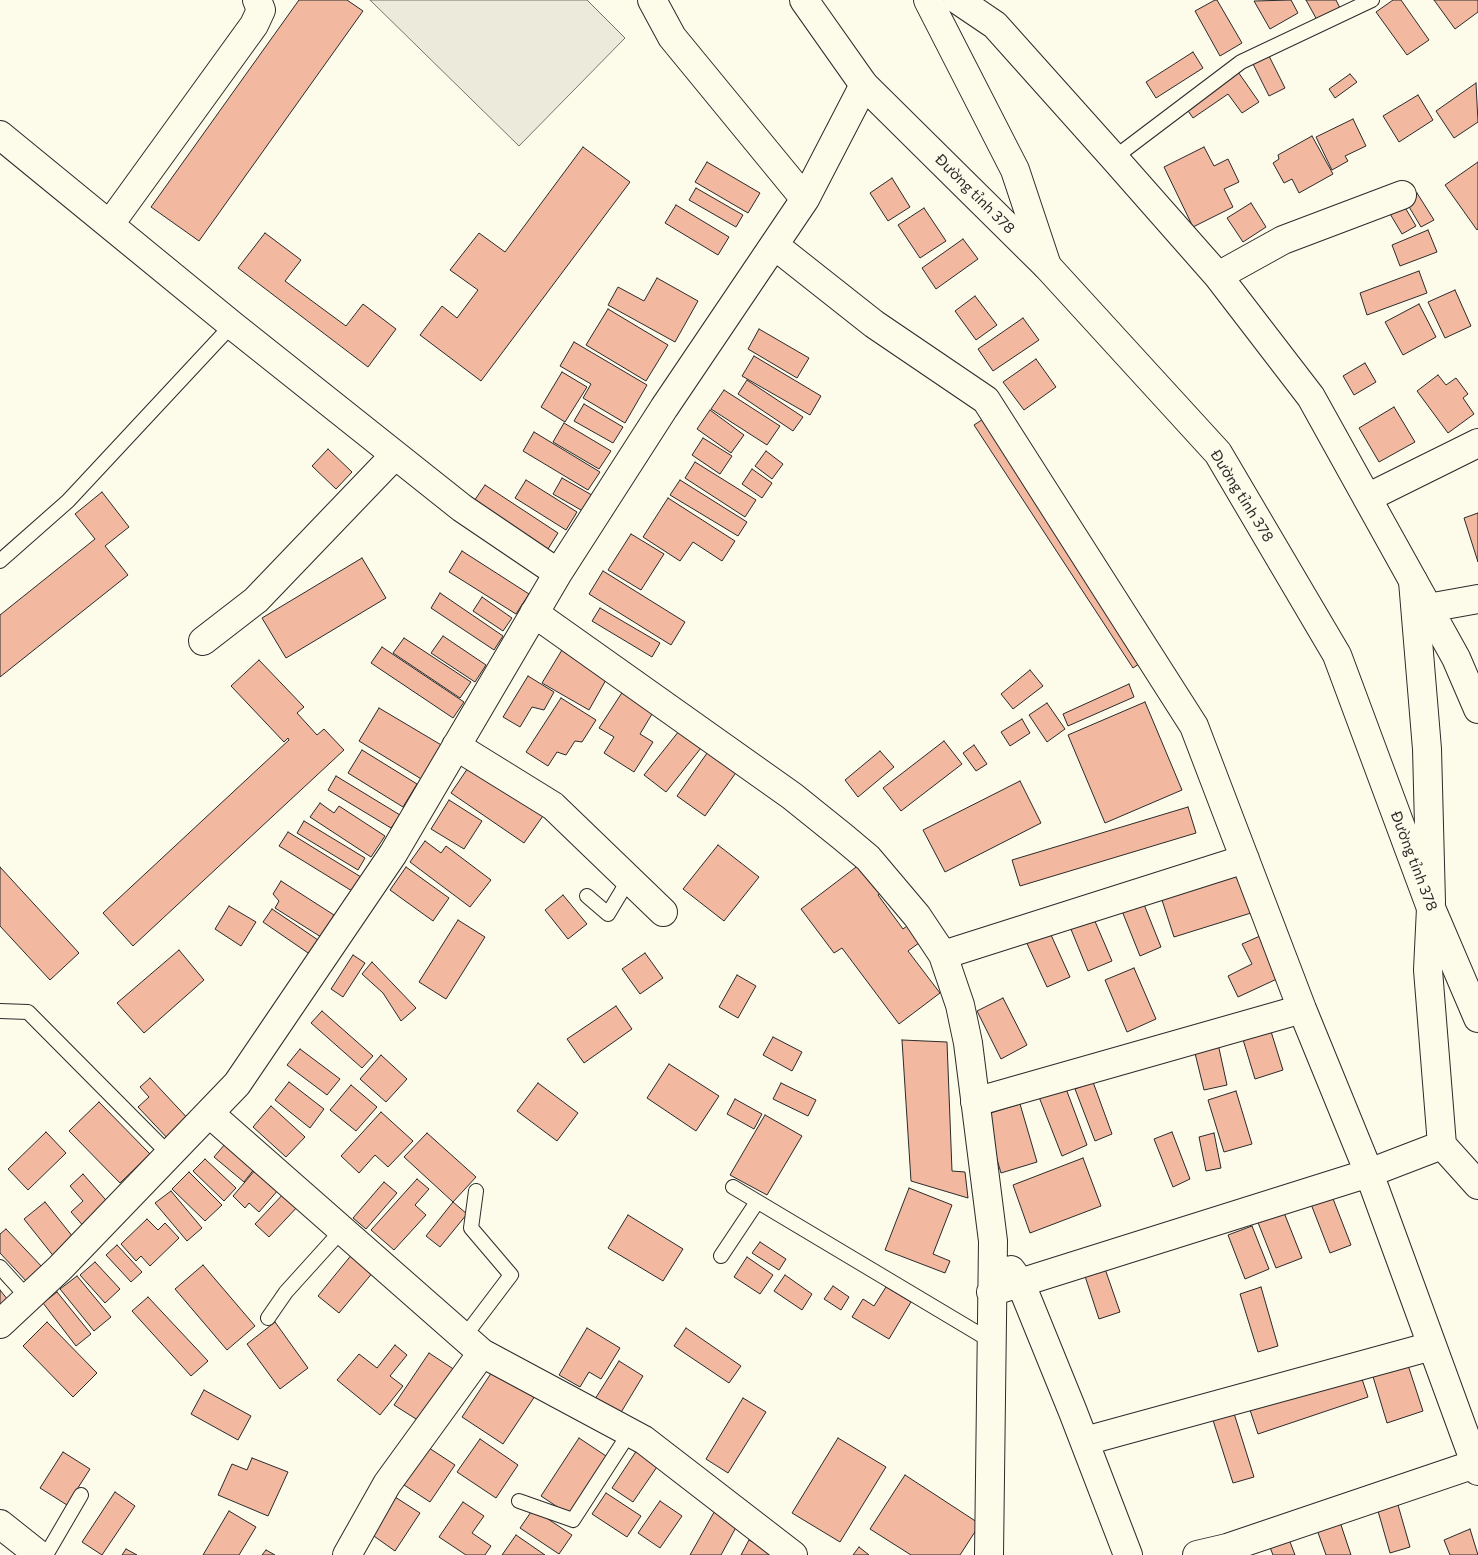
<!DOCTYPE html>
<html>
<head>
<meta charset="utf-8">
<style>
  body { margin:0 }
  canvas { display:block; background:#fdfbea }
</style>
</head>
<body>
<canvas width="1478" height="1555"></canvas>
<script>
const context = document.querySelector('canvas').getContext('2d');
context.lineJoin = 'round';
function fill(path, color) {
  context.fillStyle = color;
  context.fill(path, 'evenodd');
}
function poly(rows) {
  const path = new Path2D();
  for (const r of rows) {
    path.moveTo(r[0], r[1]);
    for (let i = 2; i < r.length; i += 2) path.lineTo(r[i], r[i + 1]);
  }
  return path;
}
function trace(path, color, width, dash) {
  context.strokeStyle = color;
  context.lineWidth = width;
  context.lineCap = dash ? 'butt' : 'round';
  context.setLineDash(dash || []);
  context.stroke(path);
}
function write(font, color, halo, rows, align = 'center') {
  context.font = font + ' Commissioner,sans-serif';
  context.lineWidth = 4;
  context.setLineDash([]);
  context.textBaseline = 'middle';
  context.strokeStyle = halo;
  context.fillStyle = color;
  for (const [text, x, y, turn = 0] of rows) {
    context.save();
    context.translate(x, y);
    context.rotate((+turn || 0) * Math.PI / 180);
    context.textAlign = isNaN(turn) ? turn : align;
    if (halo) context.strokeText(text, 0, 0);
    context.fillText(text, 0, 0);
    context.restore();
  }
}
const green = poly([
  [370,0,587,0,625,38,519,146,370,0]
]);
fill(green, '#ecebdb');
trace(green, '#74746e', 1);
const building = poly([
  [299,0,347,0,363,11,199,241,151,207,299,0],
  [1215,0,1217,0,1242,43,1220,56,1195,11,1215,0],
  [1291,0,1298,13,1270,29,1254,1,1291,0],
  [1306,0,1336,0,1340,8,1317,20,1306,0],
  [1393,0,1401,0,1429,40,1407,55,1376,12,1393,0],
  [1434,0,1478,0,1478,12,1455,29,1434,0],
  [1193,52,1203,68,1156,98,1146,82,1193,52],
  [1269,56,1285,88,1269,96,1253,64,1269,56],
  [1236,69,1259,102,1242,113,1228,94,1193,118,1184,105,1236,69],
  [1350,74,1357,82,1335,98,1329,89,1350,74],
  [1476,83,1478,122,1454,138,1436,111,1476,83],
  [1418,95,1433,120,1399,142,1383,116,1418,95],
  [1353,119,1366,146,1345,156,1348,161,1332,170,1316,137,1353,119],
  [1312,136,1333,174,1299,193,1292,179,1284,183,1273,163,1279,159,1278,155,1312,136],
  [583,147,630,182,481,381,420,335,442,306,457,318,478,290,450,270,479,233,505,252,583,147],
  [1204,147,1214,166,1228,159,1239,182,1224,189,1233,207,1193,227,1164,167,1204,147],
  [707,162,760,193,748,213,695,182,707,162],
  [1478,162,1478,229,1477,230,1445,185,1478,162],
  [892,178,910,207,888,221,870,193,892,178],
  [696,188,743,215,736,227,689,200,696,188],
  [1417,193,1434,220,1421,227,1405,200,1417,193],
  [1400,199,1416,226,1402,234,1386,207,1400,199],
  [1251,203,1266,227,1243,242,1227,218,1251,203],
  [676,205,729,237,718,255,665,223,676,205],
  [924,208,946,241,920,258,898,225,924,208],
  [1428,230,1437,252,1400,266,1392,245,1428,230],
  [265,233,301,260,285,281,346,326,363,304,396,329,368,367,238,268,265,233],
  [963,239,978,259,936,289,922,268,963,239],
  [1419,271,1427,293,1367,315,1360,293,1419,271],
  [657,278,698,301,675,342,608,305,618,287,644,301,657,278],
  [1455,290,1471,326,1445,338,1428,302,1455,290],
  [975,296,997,325,976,340,955,311,975,296],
  [1419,304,1436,337,1403,355,1385,322,1419,304],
  [608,309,668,345,646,381,586,345,608,309],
  [1023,318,1039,340,993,371,978,349,1023,318],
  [759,329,809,358,797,378,748,349,759,329],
  [574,342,647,385,625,423,583,398,591,384,560,366,574,342],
  [754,356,821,396,810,415,742,376,754,356],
  [1036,359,1056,387,1024,410,1003,382,1036,359],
  [1365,363,1376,382,1354,395,1343,376,1365,363],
  [562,372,587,387,565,422,541,407,562,372],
  [1438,375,1446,385,1456,378,1468,394,1463,398,1474,414,1448,433,1417,391,1438,375],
  [747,380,803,417,793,431,738,394,747,380],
  [724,390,780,426,767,445,711,409,724,390],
  [584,404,623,427,613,443,574,421,584,404],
  [1394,407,1415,442,1379,462,1359,428,1394,407],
  [710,410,744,435,731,453,697,429,710,410],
  [991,414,1149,657,1133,668,974,425,991,414],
  [564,423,611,451,599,469,553,442,564,423],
  [534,432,600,472,588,490,523,451,534,432],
  [703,438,732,456,720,474,692,455,703,438],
  [328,449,352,472,336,489,312,466,328,449],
  [766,451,783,464,772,479,755,466,766,451],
  [695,462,756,500,745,517,685,478,695,462],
  [752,469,772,483,762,498,742,484,752,469],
  [562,478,597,498,588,514,553,494,562,478],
  [526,480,577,512,566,530,515,498,526,480],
  [680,480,747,522,738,536,670,495,680,480],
  [485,485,558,533,546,552,472,504,485,485],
  [102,492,129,527,105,546,128,575,0,677,0,615,95,539,75,514,102,492],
  [668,498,735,541,722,561,693,542,680,561,643,537,668,498],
  [1478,513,1478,562,1464,518,1478,513],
  [631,534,664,554,641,590,608,570,631,534],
  [462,551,529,594,516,614,449,572,462,551],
  [362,558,386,598,286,658,262,618,362,558],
  [603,571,685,622,671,645,589,594,603,571],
  [440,593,503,636,494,650,431,608,440,593],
  [482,597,512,618,503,631,473,611,482,597],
  [600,608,660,643,652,657,592,621,600,608],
  [443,636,486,665,475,682,431,653,443,636],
  [404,638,471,682,460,698,393,653,404,638],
  [565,645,611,671,589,710,542,683,565,645],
  [382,647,464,702,453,718,371,663,382,647],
  [259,660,304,707,297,713,317,735,324,729,344,750,133,946,103,913,289,740,288,738,284,742,231,686,259,660],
  [1030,670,1043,686,1013,709,1001,694,1030,670],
  [528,676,554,692,544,710,532,707,520,727,503,717,528,676],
  [1129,684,1134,697,1068,726,1063,714,1129,684],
  [627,685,658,704,640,734,653,742,634,772,604,753,614,737,599,728,627,685],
  [561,698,596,720,582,742,575,741,566,755,557,752,548,766,526,752,561,698],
  [1145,702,1182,790,1105,823,1068,735,1145,702],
  [1047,703,1065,729,1047,742,1029,715,1047,703],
  [379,708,443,746,423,780,359,741,379,708],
  [1022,719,1030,733,1010,746,1001,732,1022,719],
  [683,726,705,743,666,792,644,775,683,726],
  [944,741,962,764,901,811,883,788,944,741],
  [974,745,987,764,976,771,963,753,974,745],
  [712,746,740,767,705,816,677,796,712,746],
  [362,750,417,784,403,807,348,773,362,750],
  [880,751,894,767,858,797,845,780,880,751],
  [472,762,545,813,524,843,451,793,472,762],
  [336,776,400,815,391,828,328,790,336,776],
  [1020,781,1041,823,945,872,923,830,1020,781],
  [449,800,482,821,464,849,431,829,449,800],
  [320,803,334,813,339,806,385,836,371,857,310,817,320,803],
  [1188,807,1196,833,1020,886,1012,860,1188,807],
  [304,821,365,858,358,870,297,833,304,821],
  [288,832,361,877,352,891,279,846,288,832],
  [425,841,441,853,446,846,491,880,470,907,410,862,425,841],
  [718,845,759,877,724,921,683,889,718,845],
  [868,858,890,886,878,895,903,929,911,923,923,940,908,951,940,993,899,1024,842,948,834,953,801,909,868,858],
  [0,867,79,953,50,980,0,926,0,867],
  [406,867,449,898,433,921,390,890,406,867],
  [1238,872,1251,913,1174,937,1161,897,1238,872],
  [281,881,334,915,321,937,275,908,279,901,273,894,281,881],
  [563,895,587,924,568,939,545,910,563,895],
  [1141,897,1161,947,1140,956,1120,906,1141,897],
  [229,906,256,922,241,946,215,929,229,906],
  [272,909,321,942,311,955,263,922,272,909],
  [1091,912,1112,961,1088,971,1068,922,1091,912],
  [458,920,485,937,446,999,419,982,458,920],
  [1047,926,1070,977,1047,987,1024,937,1047,926],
  [1260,936,1279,978,1238,997,1228,976,1252,964,1242,944,1260,936],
  [179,950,204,980,144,1033,117,1003,179,950],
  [645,953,663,978,640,994,622,969,645,953],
  [353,955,365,963,343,997,331,989,353,955],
  [372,962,416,1008,401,1021,383,993,362,974,372,962],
  [1134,968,1156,1019,1127,1032,1105,980,1134,968],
  [737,975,756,986,738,1018,719,1007,737,975],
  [1003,998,1027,1045,1001,1059,977,1011,1003,998],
  [616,1006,632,1029,584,1063,567,1039,616,1006],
  [322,1011,373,1056,362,1068,311,1023,322,1011],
  [1269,1025,1283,1070,1255,1079,1241,1033,1269,1025],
  [773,1037,802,1052,792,1071,763,1055,773,1037],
  [1217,1039,1227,1085,1204,1090,1193,1045,1217,1039],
  [902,1040,947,1042,952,1171,965,1172,968,1198,911,1181,902,1040],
  [300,1049,340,1079,327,1095,287,1065,300,1049],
  [381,1055,407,1079,386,1102,360,1079,381,1055],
  [669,1064,719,1096,696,1131,647,1098,669,1064],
  [150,1078,192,1123,171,1142,138,1107,149,1097,140,1087,150,1078],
  [289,1082,324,1109,310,1128,275,1100,289,1082],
  [1093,1082,1112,1134,1095,1141,1075,1089,1093,1082],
  [538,1083,578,1113,557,1141,517,1111,538,1083],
  [781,1083,816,1100,808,1116,773,1099,781,1083],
  [351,1085,377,1107,356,1131,330,1110,351,1085],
  [1065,1086,1087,1145,1062,1156,1039,1097,1065,1086],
  [1236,1091,1252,1144,1224,1152,1208,1100,1236,1091],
  [735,1099,762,1114,754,1129,727,1114,735,1099],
  [99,1102,150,1154,120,1183,69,1131,99,1102],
  [1020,1104,1037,1162,1001,1173,984,1115,1020,1104],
  [271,1106,305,1137,286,1157,253,1127,271,1106],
  [381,1112,413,1141,388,1167,375,1155,359,1173,341,1156,381,1112],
  [765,1115,802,1136,767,1195,730,1175,765,1115],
  [46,1132,66,1153,28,1190,8,1169,46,1132],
  [1172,1132,1190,1179,1173,1187,1154,1139,1172,1132],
  [427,1133,476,1177,453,1202,404,1157,427,1133],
  [1214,1133,1221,1168,1206,1171,1199,1137,1214,1133],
  [225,1144,255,1168,244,1182,214,1157,225,1144],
  [1083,1158,1101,1206,1030,1233,1013,1185,1083,1158],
  [205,1159,236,1188,224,1201,193,1171,205,1159],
  [256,1169,279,1189,259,1212,249,1203,245,1208,233,1196,256,1169],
  [189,1172,222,1205,205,1221,172,1189,189,1172],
  [83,1174,112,1207,86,1229,71,1212,83,1201,70,1186,83,1174],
  [417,1179,429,1189,415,1205,426,1215,394,1250,371,1230,417,1179],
  [384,1182,397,1193,366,1229,353,1218,384,1182],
  [909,1188,952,1205,933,1254,950,1261,945,1273,885,1250,909,1188],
  [287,1190,301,1203,269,1237,255,1224,287,1190],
  [171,1191,202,1228,187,1241,155,1203,171,1191],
  [1330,1191,1351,1245,1330,1253,1309,1199,1330,1191],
  [45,1202,77,1242,55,1258,24,1219,45,1202],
  [453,1202,467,1214,440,1247,426,1236,453,1202],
  [1283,1210,1302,1258,1276,1268,1257,1220,1283,1210],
  [628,1215,683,1249,663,1281,608,1248,628,1215],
  [147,1219,158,1230,165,1223,179,1238,150,1266,141,1256,136,1261,121,1244,147,1219],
  [1252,1226,1269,1269,1245,1279,1228,1235,1252,1226],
  [6,1229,44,1269,29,1284,0,1253,0,1234,6,1229],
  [760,1242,786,1259,779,1270,752,1253,760,1242],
  [117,1245,142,1272,131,1282,106,1255,117,1245],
  [353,1253,374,1271,339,1313,318,1296,353,1253],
  [747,1257,773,1275,760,1294,734,1277,747,1257],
  [95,1262,120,1289,105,1303,80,1275,95,1262],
  [1103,1263,1120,1312,1099,1319,1083,1270,1103,1263],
  [203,1265,255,1326,227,1350,175,1289,203,1265],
  [785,1275,812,1294,802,1310,774,1291,785,1275],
  [77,1276,111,1317,94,1331,60,1289,77,1276],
  [833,1286,849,1297,841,1310,824,1299,833,1286],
  [886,1287,911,1302,889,1339,852,1317,863,1299,874,1306,886,1287],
  [1261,1287,1278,1346,1258,1352,1240,1294,1261,1287],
  [0,1290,8,1300,0,1307,0,1290],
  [57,1292,91,1334,76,1346,43,1303,57,1292],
  [148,1297,208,1361,191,1376,132,1311,148,1297],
  [47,1322,97,1373,73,1397,23,1346,47,1322],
  [275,1322,308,1368,280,1389,247,1344,275,1322],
  [587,1328,620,1348,601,1379,589,1372,580,1387,559,1375,587,1328],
  [686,1328,741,1366,729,1383,674,1346,686,1328],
  [395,1345,407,1355,390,1376,403,1386,380,1415,337,1380,359,1354,377,1368,395,1345],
  [429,1353,458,1372,424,1424,394,1405,429,1353],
  [1406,1359,1423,1411,1387,1423,1371,1370,1406,1359],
  [619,1361,643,1376,620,1414,595,1399,619,1361],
  [494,1369,535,1396,503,1444,462,1417,494,1369],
  [1359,1370,1368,1397,1258,1434,1249,1407,1359,1370],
  [204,1390,251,1416,238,1440,191,1414,204,1390],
  [743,1398,766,1412,728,1473,706,1459,743,1398],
  [1232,1407,1254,1477,1233,1483,1211,1414,1232,1407],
  [579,1438,609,1458,571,1516,541,1496,579,1438],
  [838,1438,886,1467,840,1542,792,1513,838,1438],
  [480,1439,518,1465,496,1498,457,1472,480,1439],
  [426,1446,455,1465,430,1502,401,1483,426,1446],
  [637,1450,659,1464,633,1502,612,1488,637,1450],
  [63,1452,90,1469,67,1505,40,1488,63,1452],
  [252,1458,288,1472,268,1516,218,1495,232,1464,247,1470,252,1458],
  [905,1475,980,1524,960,1555,911,1555,870,1529,905,1475],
  [115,1492,135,1506,102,1555,82,1542,115,1492],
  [606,1493,641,1516,627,1537,592,1514,606,1493],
  [395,1497,420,1513,395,1551,371,1534,395,1497],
  [1396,1498,1410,1547,1390,1553,1376,1504,1396,1498],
  [660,1501,682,1516,660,1548,638,1533,660,1501],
  [463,1502,484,1516,472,1533,491,1546,485,1555,466,1555,439,1537,463,1502],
  [717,1507,740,1520,721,1555,690,1555,717,1507],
  [533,1509,572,1535,559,1554,520,1528,533,1509],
  [229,1511,256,1527,239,1555,203,1555,229,1511],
  [1339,1519,1351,1555,1326,1555,1316,1527,1339,1519],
  [1470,1529,1478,1555,1450,1555,1444,1540,1470,1529],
  [1287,1534,1295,1555,1273,1555,1268,1542,1287,1534],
  [516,1535,545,1555,502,1555,516,1535],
  [749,1540,778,1555,741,1555,749,1540],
  [859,1547,869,1555,853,1555,859,1547],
  [126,1549,137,1555,122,1555,126,1549],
  [266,1550,275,1555,262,1555,266,1550]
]);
fill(building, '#f2b8a0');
trace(building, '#2b2b2b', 1);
const service = poly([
  [1114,158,1241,62,1372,0],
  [0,561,68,501,232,325],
  [587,896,608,914,629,879],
  [0,1011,28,1012,169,1154],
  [733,1187,991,1341],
  [721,1256,757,1202],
  [0,1267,28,1298],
  [268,1318,286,1292,342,1230],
  [464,1337,511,1275,471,1228,476,1191],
  [519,1501,573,1520,630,1432],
  [46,1555,81,1495]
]);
const minor = poly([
  [652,0,672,37,805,199],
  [958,0,995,25,1114,158,1218,276,1311,397,1456,658,1478,709],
  [0,135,232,325,462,508,558,573],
  [110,224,254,25,261,10,257,0],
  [774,245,874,324,986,400,1194,726,1302,1009,1369,1173,1478,1471],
  [1218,276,1283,240,1402,195],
  [1367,498,1478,443],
  [1428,608,1478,599],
  [534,613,792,796,843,837,868,858,917,916,943,955,960,1005,968,1043,993,1241,989,1555],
  [203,641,256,600,395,455],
  [456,746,553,806,663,912],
  [1431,908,1428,970,1442,1145,1478,1185],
  [943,955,1245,859],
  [975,1102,1302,1009],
  [209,1113,482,1353,387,1484,347,1555],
  [1011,1270,1021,1284,1073,1412,1128,1555],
  [991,1292,1369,1173,1442,1145],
  [0,1324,60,1268,237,1084,393,854,558,573,664,408,805,199,864,85],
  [482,1353,644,1440,793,1555],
  [1085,1441,1432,1346],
  [0,1524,39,1555],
  [1197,1555,1227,1548,1475,1464]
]);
const secondary = poly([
  [928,0,1015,170,1047,266],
  [1413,581,1427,749,1431,902]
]);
const primary = poly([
  [804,0,864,85,1047,266,1218,453,1337,655,1431,908,1478,1018]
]);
trace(service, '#2b2b2b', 16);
trace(minor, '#2b2b2b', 30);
trace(secondary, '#2b2b2b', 30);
trace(primary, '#2b2b2b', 30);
trace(service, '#fdfbea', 14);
trace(minor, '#fdfbea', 28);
trace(secondary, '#fdfbea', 28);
trace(primary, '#fdfbea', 28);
write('15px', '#2b2b2b', '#fdfbea', [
  ["Đường tỉnh 378",975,194,45],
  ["Đường tỉnh 378",1242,496,58],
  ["Đường tỉnh 378",1414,861,69]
]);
</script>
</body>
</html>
